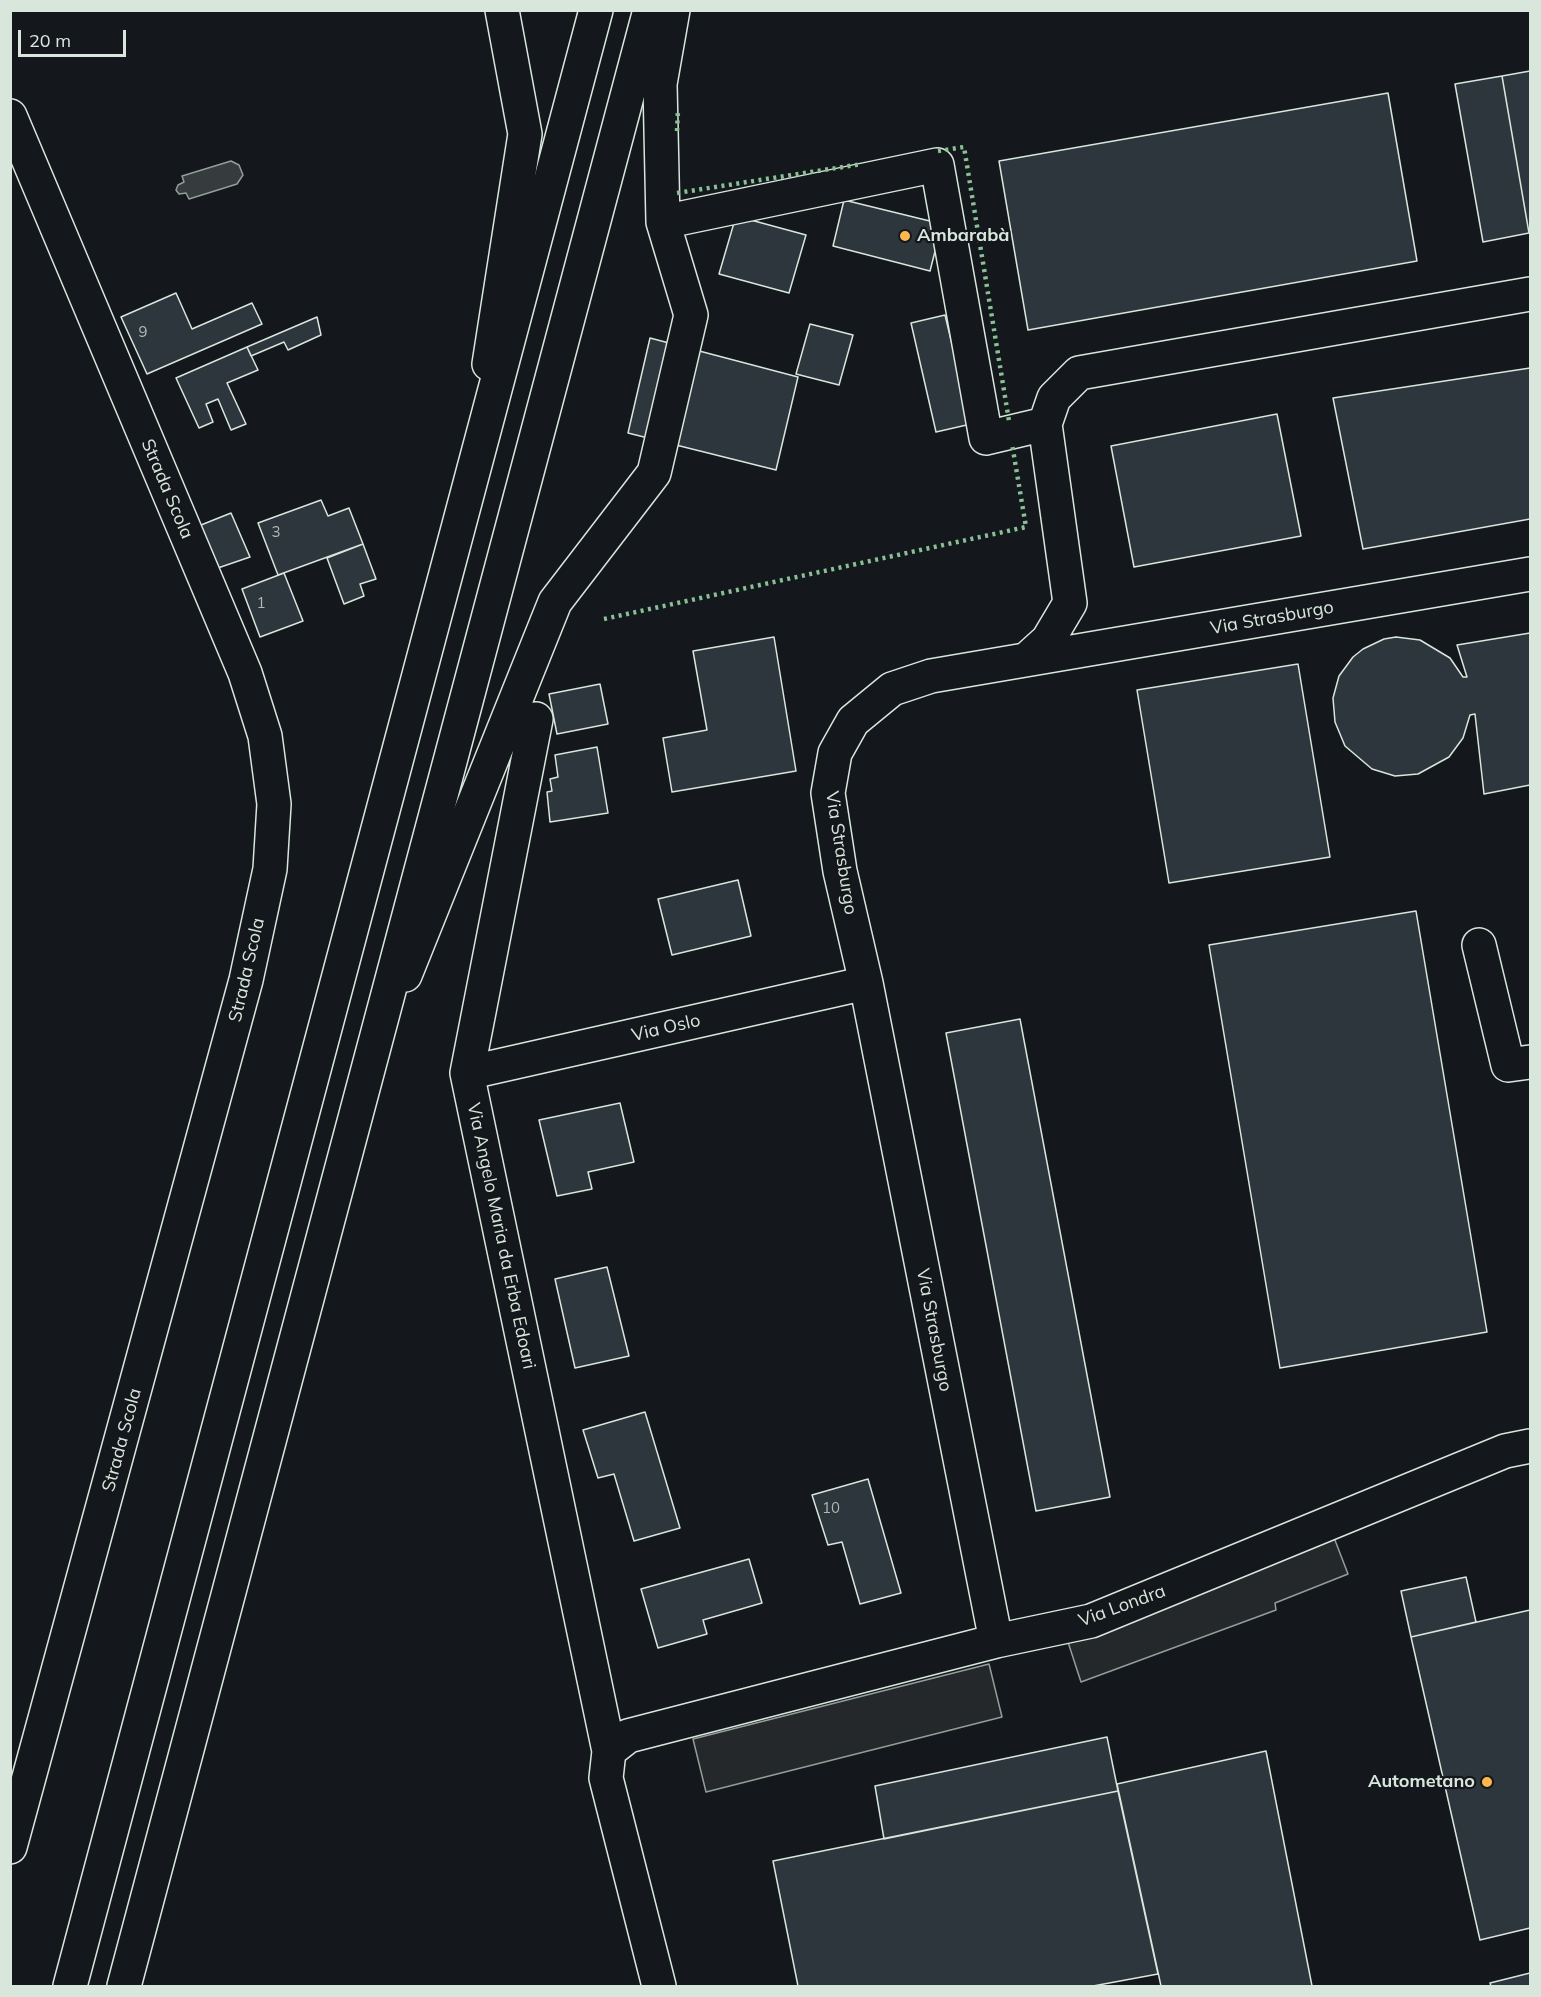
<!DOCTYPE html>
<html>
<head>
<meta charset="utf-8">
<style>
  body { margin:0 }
  #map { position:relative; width:1541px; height:1997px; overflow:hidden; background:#14181c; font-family:Mulish,sans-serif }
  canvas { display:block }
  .frame { position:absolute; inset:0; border:12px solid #d8e6dc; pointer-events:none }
  .scale { position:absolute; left:18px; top:30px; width:108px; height:27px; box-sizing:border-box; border:3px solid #d8e6dc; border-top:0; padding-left:8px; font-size:18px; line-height:21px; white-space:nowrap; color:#d8e6dc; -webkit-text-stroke:4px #14181c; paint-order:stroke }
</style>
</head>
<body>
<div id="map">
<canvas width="1541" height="1997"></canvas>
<div class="frame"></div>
<div class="scale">20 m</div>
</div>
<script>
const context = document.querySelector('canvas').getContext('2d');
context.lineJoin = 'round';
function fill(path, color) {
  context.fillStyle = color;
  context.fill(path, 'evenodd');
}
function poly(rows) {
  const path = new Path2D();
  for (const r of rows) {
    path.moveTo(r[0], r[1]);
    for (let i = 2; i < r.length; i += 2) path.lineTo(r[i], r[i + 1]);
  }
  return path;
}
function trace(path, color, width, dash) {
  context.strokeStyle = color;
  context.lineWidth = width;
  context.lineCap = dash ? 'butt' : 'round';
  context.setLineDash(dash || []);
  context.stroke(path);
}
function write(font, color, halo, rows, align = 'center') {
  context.font = font + ' Mulish,sans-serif';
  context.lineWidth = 4.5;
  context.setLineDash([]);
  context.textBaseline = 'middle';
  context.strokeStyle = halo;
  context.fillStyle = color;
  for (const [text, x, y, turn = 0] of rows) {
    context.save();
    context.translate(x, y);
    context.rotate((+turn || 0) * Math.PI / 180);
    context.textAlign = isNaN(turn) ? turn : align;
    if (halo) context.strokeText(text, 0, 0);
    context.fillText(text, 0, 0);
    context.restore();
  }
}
const parking = poly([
  [1333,1535,1348,1574,1275,1603,1276,1610,1081,1682,1067,1639,1333,1535],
  [989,1664,1002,1717,706,1792,693,1739,989,1664]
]);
fill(parking, '#24282b');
trace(parking, '#939e99', 1.5);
const water = poly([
  [231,161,239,165,243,175,237,184,189,199,186,193,179,194,176,190,178,185,184,182,182,176,231,161]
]);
fill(water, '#363b3e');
trace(water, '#939e99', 1.5);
const building = poly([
  [1530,71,1530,233,1529,233,1502,76,1530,71],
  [1502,76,1529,233,1483,242,1455,84,1502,76],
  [1388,93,1417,261,1028,330,999,161,1388,93],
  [844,200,942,224,930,271,833,246,844,200],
  [736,216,806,235,789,293,719,274,736,216],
  [176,293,192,329,252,303,262,324,147,374,121,317,176,293],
  [945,315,971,424,936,432,911,323,945,315],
  [317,317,321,335,288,350,284,342,251,356,247,347,317,317],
  [810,324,853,335,839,385,796,374,810,324],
  [650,338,798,377,776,470,628,433,650,338],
  [247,347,258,370,227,383,246,424,231,430,218,399,206,404,213,422,199,428,176,378,247,347],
  [1530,368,1530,519,1363,549,1333,398,1530,368],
  [1277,414,1301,536,1134,567,1111,446,1277,414],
  [321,500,328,516,349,508,363,544,278,575,258,523,321,500],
  [231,513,250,557,212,570,196,527,231,513],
  [363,544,376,579,360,584,364,596,344,604,327,558,363,544],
  [284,573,303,621,260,637,242,589,284,573],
  [1530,633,1530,785,1484,794,1475,714,1470,715,1463,738,1449,757,1418,774,1395,776,1372,769,1345,746,1335,722,1333,698,1339,676,1353,657,1363,649,1384,639,1396,637,1420,640,1450,658,1463,677,1467,677,1457,645,1530,633],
  [774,637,796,771,672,792,663,738,707,730,693,651,774,637],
  [1298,664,1330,857,1169,883,1137,690,1298,664],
  [600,684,608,724,557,734,549,694,600,684],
  [597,747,608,813,550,822,547,792,552,791,550,779,558,777,555,755,597,747],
  [738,880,751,936,672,955,658,899,738,880],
  [1416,911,1487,1332,1280,1368,1209,945,1416,911],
  [1020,1019,1110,1497,1036,1511,946,1033,1020,1019],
  [620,1103,634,1162,588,1172,592,1189,557,1196,539,1120,620,1103],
  [607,1267,629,1356,575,1368,555,1279,607,1267],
  [645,1412,680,1528,634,1541,614,1474,598,1478,583,1430,645,1412],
  [868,1479,901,1593,860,1604,842,1542,828,1545,812,1495,868,1479],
  [749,1559,762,1603,703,1620,707,1634,658,1648,641,1589,749,1559],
  [1466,1577,1476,1622,1411,1637,1401,1591,1466,1577],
  [1530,1610,1530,1928,1480,1940,1411,1637,1530,1610],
  [1107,1737,1118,1791,884,1839,875,1786,1107,1737],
  [1266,1751,1312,1986,1161,1986,1117,1784,1266,1751],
  [1118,1791,1158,1974,1093,1986,798,1986,773,1861,1118,1791],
  [1530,1973,1530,1986,1491,1986,1490,1983,1530,1973]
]);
fill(building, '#2c363c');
trace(building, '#d8e6dc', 1.5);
const minor = poly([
  [10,116,245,673,265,736,274,804,270,869,246,980,10,1847],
  [663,222,937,165,986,438,1045,424],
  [489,364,525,134,502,10],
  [1070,603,1045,424,1054,398,1079,373,1530,294],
  [1027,659,1048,640,1070,603],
  [536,719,467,1073,609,1751],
  [1479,945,1508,1065,1530,1062],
  [405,975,555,602,654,473,691,315,663,222,660,84,673,10],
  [467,1073,866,983],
  [996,1641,866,983,840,871,828,793,835,753,853,721,892,689,931,676,1530,574],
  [659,1986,606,1778,609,1751,628,1736,996,1641,1091,1621,1505,1451,1530,1446]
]);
const highway = poly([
  [70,1986,596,10],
  [124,1986,650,10]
]);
trace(minor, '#d8e6dc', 36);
trace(highway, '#d8e6dc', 36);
trace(minor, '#14181c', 33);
trace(highway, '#14181c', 33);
trace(poly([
  [677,131,678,110],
  [938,151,964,147,1009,421],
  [677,193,862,164],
  [604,619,1026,527,1012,444]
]), '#8ac095', 4.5, [3, 4.5]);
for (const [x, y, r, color] of [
  [905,236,6,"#ffb74d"],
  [1487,1782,6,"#ffb74d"]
]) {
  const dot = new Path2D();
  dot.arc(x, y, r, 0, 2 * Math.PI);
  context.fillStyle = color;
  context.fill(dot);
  trace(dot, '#14181c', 2);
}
write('15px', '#adbab4', null, [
  ["9",143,332],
  ["3",276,532],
  ["1",261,603],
  ["10",831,1508]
]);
write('bold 18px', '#d8e6dc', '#14181c', [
  ["Ambarabà",917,236],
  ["Autometano",1475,1782,"right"]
], 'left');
write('18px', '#d8e6dc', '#14181c', [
  ["Strada Scola",167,489,67],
  ["Via Strasburgo",1272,618,-10],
  ["Via Strasburgo",841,853,81],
  ["Strada Scola",247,970,-77],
  ["Via Oslo",666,1028,-13],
  ["Via Angelo Maria da Erba Edoari",501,1236,78],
  ["Via Strasburgo",934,1330,79],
  ["Strada Scola",122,1440,-75],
  ["Via Londra",1122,1606,-20]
]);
</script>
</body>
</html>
